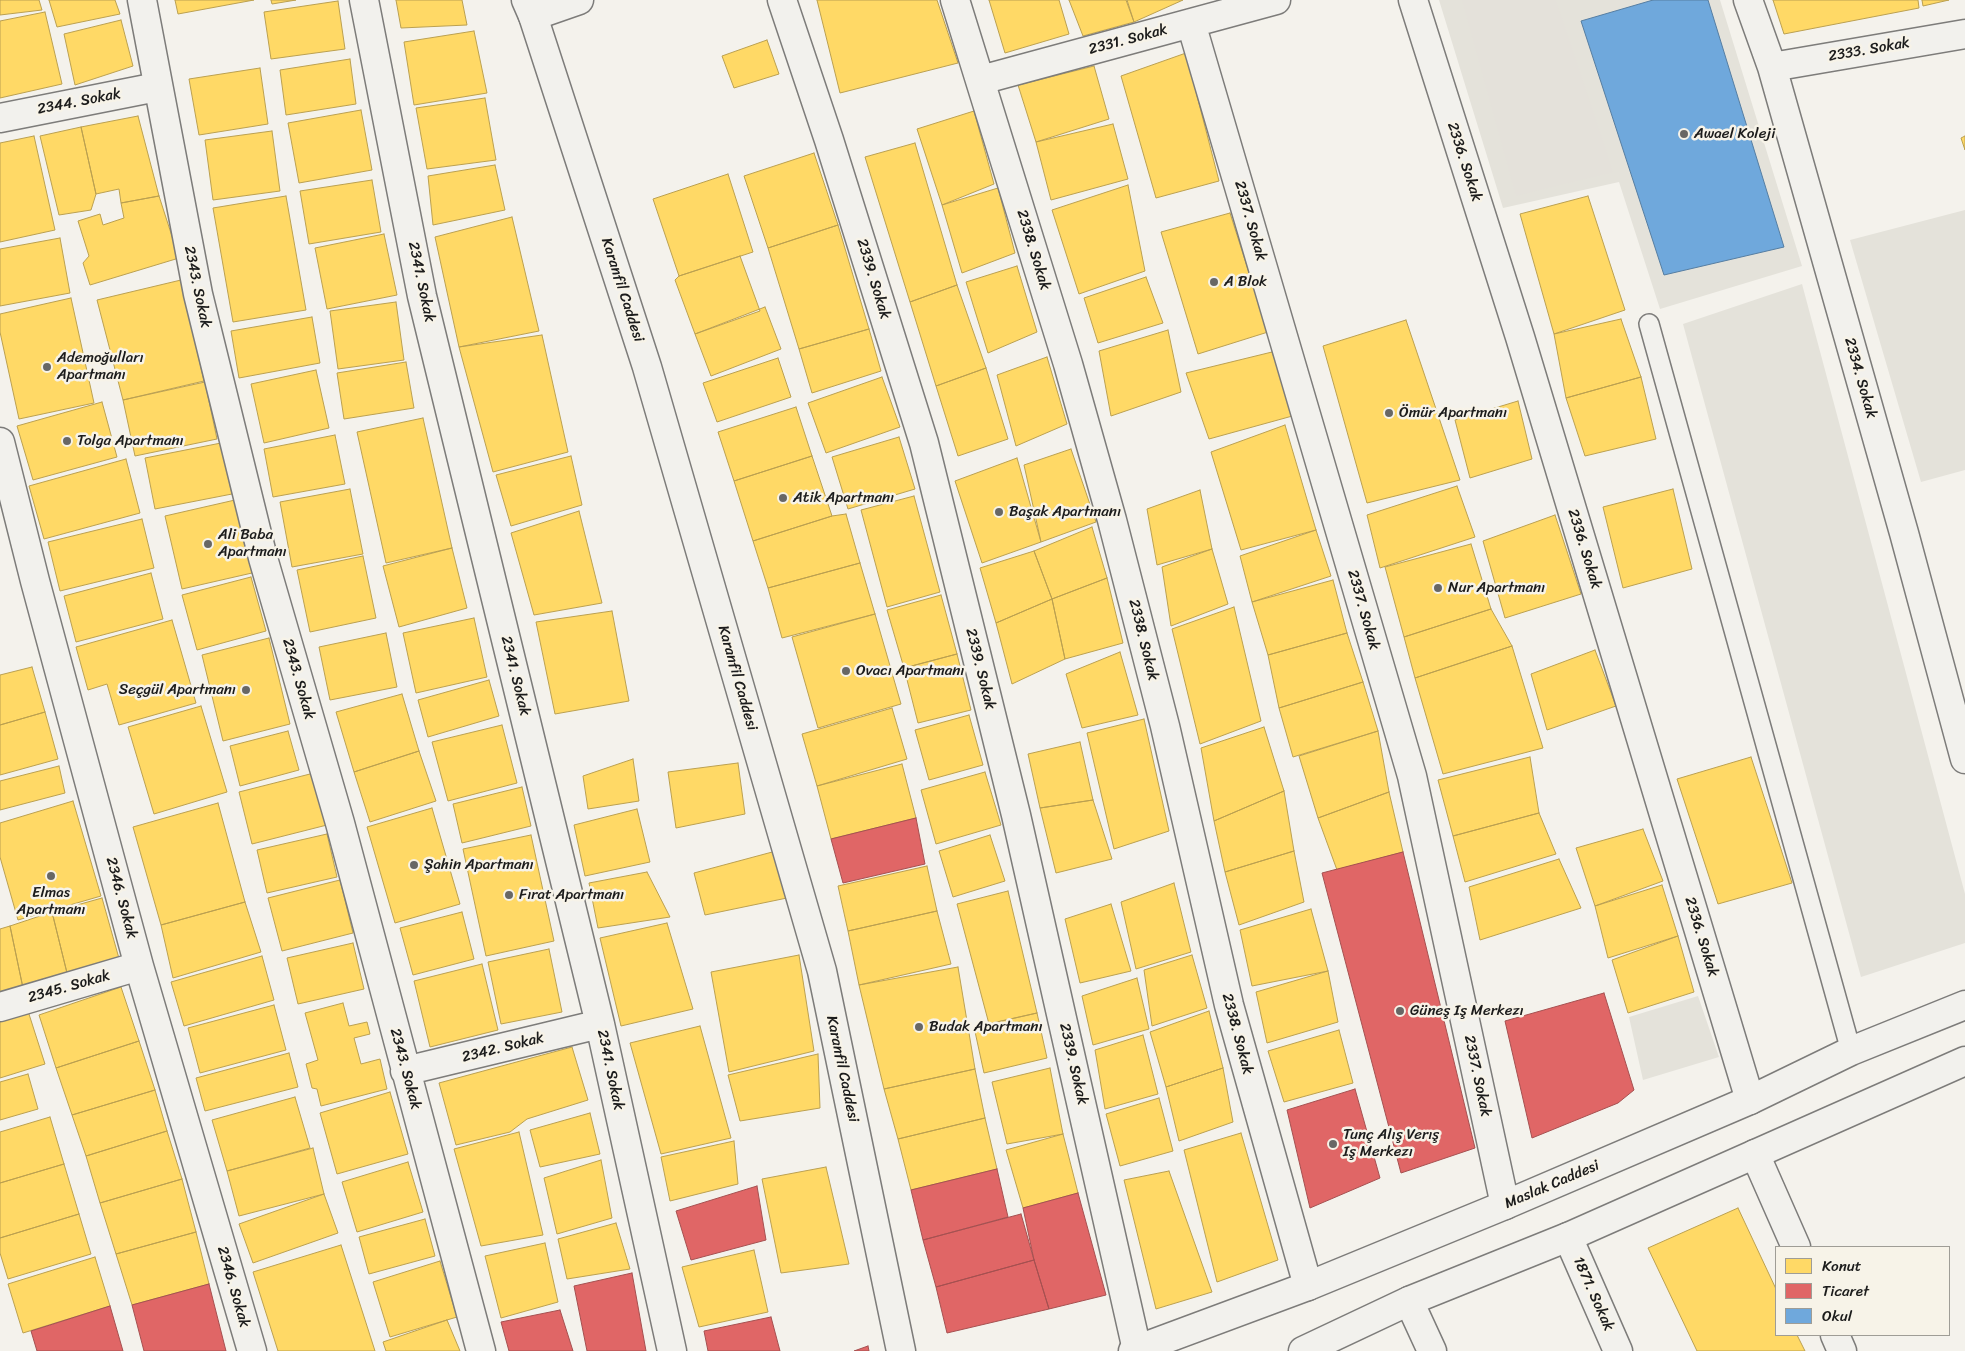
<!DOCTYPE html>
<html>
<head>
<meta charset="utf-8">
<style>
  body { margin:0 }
  #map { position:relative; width:1965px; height:1351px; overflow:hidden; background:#f4f2ec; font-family:Sriracha,sans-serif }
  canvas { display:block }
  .legend { position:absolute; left:1775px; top:1246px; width:175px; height:90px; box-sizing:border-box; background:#f7f3e8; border:1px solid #9f9d96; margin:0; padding:6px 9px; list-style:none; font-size:15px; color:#1c1c1c }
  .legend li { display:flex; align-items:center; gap:10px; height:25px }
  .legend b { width:25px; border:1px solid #9f9d96 }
</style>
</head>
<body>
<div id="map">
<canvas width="1965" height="1351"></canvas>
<ul class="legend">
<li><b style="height:14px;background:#ffd966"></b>Konut</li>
<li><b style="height:14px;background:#e06666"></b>Ticaret</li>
<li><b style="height:14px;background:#6fa8dc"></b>Okul</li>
</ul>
</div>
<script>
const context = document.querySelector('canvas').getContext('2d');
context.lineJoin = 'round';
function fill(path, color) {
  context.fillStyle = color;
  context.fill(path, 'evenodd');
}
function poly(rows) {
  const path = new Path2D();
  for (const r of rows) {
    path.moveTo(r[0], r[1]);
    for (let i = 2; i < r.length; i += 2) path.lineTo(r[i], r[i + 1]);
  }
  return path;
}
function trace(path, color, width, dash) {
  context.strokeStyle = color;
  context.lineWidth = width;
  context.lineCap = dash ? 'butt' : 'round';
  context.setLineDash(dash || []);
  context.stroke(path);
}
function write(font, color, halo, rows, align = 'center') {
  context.font = font + ' Sriracha,sans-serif';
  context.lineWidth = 5;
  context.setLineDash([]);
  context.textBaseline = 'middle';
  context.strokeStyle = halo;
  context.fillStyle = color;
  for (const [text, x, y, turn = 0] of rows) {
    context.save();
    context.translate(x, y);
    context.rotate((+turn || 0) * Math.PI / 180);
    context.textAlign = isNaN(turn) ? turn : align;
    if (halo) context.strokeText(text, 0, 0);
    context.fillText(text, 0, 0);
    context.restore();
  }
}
fill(poly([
  [1439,0,1720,0,1802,266,1660,309,1619,182,1503,208],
  [1965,210,1965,470,1921,482,1850,240],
  [1802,284,1965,894,1965,943,1861,977,1683,324],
  [1698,996,1719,1057,1643,1080,1629,1017]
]), '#e4e2da');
fill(poly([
  [1462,0,1556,0,1613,172,1516,196]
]), '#e4e1da');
const homes = poly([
  [0,0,39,0,42,10,0,15,0,0],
  [49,0,115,0,120,14,57,27,49,0],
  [175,0,254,0,178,14,175,0],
  [271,0,296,0,272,4,271,0],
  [396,0,462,0,467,25,401,28,396,0],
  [817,0,937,0,958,63,840,93,817,0],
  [989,0,1059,0,1069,34,1005,53,989,0],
  [1069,0,1126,0,1134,22,1083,36,1069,0],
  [1127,0,1183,0,1134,22,1127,0],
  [1773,0,1918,0,1919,8,1784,34,1773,0],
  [1922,0,1949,0,1923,6,1922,0],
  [338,1,345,49,271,59,264,12,338,1],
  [45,12,62,84,0,98,0,21,45,12],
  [121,20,133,66,75,85,64,34,121,20],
  [474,31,487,93,414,105,404,42,474,31],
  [767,40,779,74,734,88,722,56,767,40],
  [1186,53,1219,181,1156,198,1121,76,1186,53],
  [350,59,356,104,286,115,280,70,350,59],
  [1094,66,1109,119,1036,142,1018,85,1094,66],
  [260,68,268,124,199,135,189,79,260,68],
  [485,98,496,160,427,169,416,108,485,98],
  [361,110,372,170,299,183,288,123,361,110],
  [974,111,994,184,942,205,917,129,974,111],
  [138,116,159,196,121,203,119,189,96,194,81,127,138,116],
  [1113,124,1128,179,1051,200,1036,142,1113,124],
  [81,127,96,194,91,210,59,215,40,136,81,127],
  [272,131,280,191,213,200,205,140,272,131],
  [34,136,55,230,0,242,0,143,34,136],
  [1965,136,1965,150,1961,138,1965,136],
  [915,143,957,285,910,302,865,157,915,143],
  [814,153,838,225,768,248,744,176,814,153],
  [495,165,505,210,433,225,428,176,495,165],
  [728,174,753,252,679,276,653,199,728,174],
  [372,180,381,232,309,244,300,191,372,180],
  [1128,185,1145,271,1079,294,1052,210,1128,185],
  [998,188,1015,253,962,273,942,205,998,188],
  [159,196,179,258,90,285,83,263,89,256,78,221,100,214,103,225,124,218,121,203,159,196],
  [286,196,306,310,233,322,213,208,286,196],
  [1588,196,1625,310,1554,334,1520,214,1588,196],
  [1230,213,1268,332,1198,354,1161,232,1230,213],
  [512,217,539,331,459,347,435,237,512,217],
  [838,225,869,329,799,349,768,248,838,225],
  [384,234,397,295,327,309,315,248,384,234],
  [60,238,70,293,0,306,0,249,60,238],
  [740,256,760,311,695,334,675,280,679,276,740,256],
  [1017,266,1037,332,988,353,966,282,1017,266],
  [1146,277,1163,323,1098,343,1084,298,1146,277],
  [181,280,204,381,123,400,97,300,181,280],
  [957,285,986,368,936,386,910,302,957,285],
  [71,298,94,403,19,419,0,332,0,314,71,298],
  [396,302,404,360,338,369,330,311,396,302],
  [765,307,781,349,711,376,695,334,765,307],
  [312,317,320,363,239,378,231,331,312,317],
  [1621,319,1641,377,1566,398,1554,334,1621,319],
  [1406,320,1460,480,1367,503,1323,346,1406,320],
  [869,329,881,371,812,393,799,349,869,329],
  [1168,330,1181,392,1111,416,1099,351,1168,330],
  [542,335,568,452,493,472,459,347,542,335],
  [1272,352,1296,415,1209,439,1186,373,1272,352],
  [1047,357,1067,424,1016,446,997,375,1047,357],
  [778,358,791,397,717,422,703,383,778,358],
  [406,362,414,408,344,419,337,373,406,362],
  [986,368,1008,439,958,456,936,386,986,368],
  [316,370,329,428,264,443,251,384,316,370],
  [882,377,900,427,826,453,808,403,882,377],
  [1641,377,1656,439,1585,456,1566,398,1641,377],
  [205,382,217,439,135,456,123,400,205,382],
  [1518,401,1532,459,1470,478,1455,420,1518,401],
  [102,402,117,457,33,480,17,426,102,402],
  [796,407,812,456,734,481,718,432,796,407],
  [423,418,452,548,386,563,357,432,423,418],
  [1285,425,1316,530,1241,550,1211,452,1285,425],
  [335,435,345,484,273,497,264,449,335,435],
  [899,437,915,489,848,509,832,457,899,437],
  [221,443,232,494,155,509,145,458,221,443],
  [1071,449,1096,522,1041,542,1024,465,1071,449],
  [571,456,582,505,511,526,496,475,571,456],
  [812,456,832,516,753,541,734,481,812,456],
  [1017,458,1041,542,982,563,955,481,1017,458],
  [126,459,140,513,44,539,29,486,126,459],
  [1457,486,1475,537,1380,568,1367,515,1457,486],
  [350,489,363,554,292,567,280,502,350,489],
  [1673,489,1692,569,1623,588,1603,507,1673,489],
  [1200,490,1212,549,1157,565,1147,509,1200,490],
  [914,496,940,592,887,607,861,510,914,496],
  [235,500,252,573,182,589,165,516,235,500],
  [579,511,602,603,534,615,511,533,579,511],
  [846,514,860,563,768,588,753,541,832,516,846,514],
  [1555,515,1581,594,1505,618,1483,541,1555,515],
  [142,519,154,568,60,591,48,542,142,519],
  [1092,527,1107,578,1052,599,1034,551,1092,527],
  [1316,530,1331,576,1252,602,1240,556,1316,530],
  [1471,544,1491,609,1404,637,1385,567,1471,544],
  [452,548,467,608,399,627,383,566,452,548],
  [1212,549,1228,604,1171,626,1162,567,1212,549],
  [1034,551,1052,599,996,623,980,568,1034,551],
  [363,556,376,618,310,632,297,570,363,556],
  [860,563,875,614,782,638,768,588,860,563],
  [151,573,163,619,76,642,64,596,151,573],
  [251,577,266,631,197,650,182,595,251,577],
  [1107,578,1123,643,1065,659,1052,599,1107,578],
  [1333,580,1347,633,1268,655,1252,602,1333,580],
  [941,595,957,654,904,668,887,610,941,595],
  [1052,599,1065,659,1012,684,996,623,1052,599],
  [1234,607,1261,721,1200,744,1172,629,1234,607],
  [1491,609,1512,646,1415,678,1404,637,1491,609],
  [612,611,629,701,555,714,536,622,612,611],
  [875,614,901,704,818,728,792,637,875,614],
  [474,618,487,677,416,693,403,633,474,618],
  [172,620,196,703,119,725,107,684,88,690,76,647,172,620],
  [386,633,397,687,330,700,319,647,386,633],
  [1347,633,1363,682,1279,708,1268,655,1347,633],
  [269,638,290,724,223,741,202,655,269,638],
  [1512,646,1543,748,1443,774,1415,678,1512,646],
  [1595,650,1616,706,1547,730,1531,674,1595,650],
  [1120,652,1138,715,1082,728,1066,674,1120,652],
  [957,654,971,710,918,723,904,668,957,654],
  [32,667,45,712,0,725,0,675,32,667],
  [489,680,499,716,428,737,418,700,489,680],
  [1363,682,1378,731,1293,757,1279,708,1363,682],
  [402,694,419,751,354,772,336,712,402,694],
  [201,706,227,792,154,814,128,727,201,706],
  [892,708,907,759,817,786,802,734,892,708],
  [45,712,58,759,0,775,0,725,45,712],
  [969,715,983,765,929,780,915,730,969,715],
  [1144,719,1169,831,1114,849,1087,733,1144,719],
  [502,725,517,783,448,801,432,742,502,725],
  [1264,727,1284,791,1214,821,1201,748,1264,727],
  [288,731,299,770,240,786,230,746,288,731],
  [1378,731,1389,792,1318,818,1299,756,1378,731],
  [1080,742,1093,800,1040,808,1028,754,1080,742],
  [419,751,436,801,370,822,354,772,419,751],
  [1530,757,1539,813,1453,836,1438,780,1530,757],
  [1751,757,1792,883,1718,904,1677,779,1751,757],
  [633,759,639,801,588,809,583,776,633,759],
  [738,763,745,814,676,828,668,772,738,763],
  [902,764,916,818,831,839,817,786,902,764],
  [59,766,65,793,0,810,0,781,59,766],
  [985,772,1001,825,936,844,921,790,985,772],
  [314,773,327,825,252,844,239,792,314,773],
  [522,787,531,826,462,843,453,804,522,787],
  [1284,791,1294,851,1225,872,1214,821,1284,791],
  [1389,792,1403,852,1337,870,1318,818,1389,792],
  [1093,800,1112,859,1056,873,1040,808,1093,800],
  [73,801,101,896,18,920,0,857,0,823,73,801],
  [218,803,245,902,161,925,133,827,218,803],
  [432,808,460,904,395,923,367,827,432,808],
  [637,809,650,862,585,876,574,825,637,809],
  [1539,813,1556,854,1465,882,1453,836,1539,813],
  [1643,829,1663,881,1595,906,1576,848,1643,829],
  [327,834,337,877,267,893,257,850,327,834],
  [531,835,554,941,486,956,463,849,531,835],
  [990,835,1005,881,953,897,939,851,990,835],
  [776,851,787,898,705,915,694,873,776,851],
  [1294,851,1304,902,1239,925,1225,872,1294,851],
  [1559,859,1581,908,1480,940,1469,887,1559,859],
  [927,866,937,911,848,931,838,886,927,866],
  [647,872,670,917,598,928,589,883,647,872],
  [340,880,353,933,282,951,268,898,340,880],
  [1174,883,1191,952,1136,969,1121,902,1174,883],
  [1662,885,1678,936,1608,958,1595,906,1662,885],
  [1008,891,1037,1013,989,1024,957,904,1008,891],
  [102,898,120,962,68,977,52,912,102,898],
  [245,902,261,952,173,978,161,925,245,902],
  [1111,904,1131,971,1080,983,1065,919,1111,904],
  [1311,909,1328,971,1252,986,1240,930,1311,909],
  [937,911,951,964,859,985,848,931,937,911],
  [52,912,68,977,23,988,10,926,52,912],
  [462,912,474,959,413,975,400,928,462,912],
  [667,923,693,1009,621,1026,600,938,667,923],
  [10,926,23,988,0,994,0,929,10,926],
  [1678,936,1694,992,1628,1013,1612,960,1678,936],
  [353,943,364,989,298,1004,287,958,353,943],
  [549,949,562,1012,501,1024,488,962,549,949],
  [799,955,814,1051,729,1072,711,972,799,955],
  [1192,955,1207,1008,1152,1026,1144,970,1192,955],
  [262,956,274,1000,184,1026,171,982,262,956],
  [482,964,498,1030,430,1047,414,981,482,964],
  [958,967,975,1069,884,1089,859,985,958,967],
  [1328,971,1338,1022,1267,1043,1256,992,1328,971],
  [1137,978,1149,1029,1093,1045,1082,996,1137,978],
  [121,987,139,1041,56,1068,39,1015,121,987],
  [343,1003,349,1026,367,1022,370,1034,354,1038,361,1064,380,1059,387,1089,321,1106,317,1089,312,1088,306,1064,318,1060,305,1013,343,1003],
  [274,1005,286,1050,200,1073,188,1028,274,1005],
  [28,1011,45,1064,0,1078,0,1019,28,1011],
  [1209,1011,1223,1068,1166,1087,1150,1032,1209,1011],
  [1037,1013,1047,1058,984,1073,974,1027,1037,1013],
  [700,1026,731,1138,661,1154,630,1043,700,1026],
  [1339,1030,1353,1083,1284,1102,1268,1051,1339,1030],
  [1143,1035,1158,1094,1105,1109,1095,1050,1143,1035],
  [139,1041,155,1090,72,1115,56,1068,139,1041],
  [572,1047,588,1100,527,1119,510,1132,456,1145,439,1083,572,1047],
  [289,1053,298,1087,205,1111,196,1078,289,1053],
  [818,1054,820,1108,740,1121,728,1075,818,1054],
  [1050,1068,1063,1134,1007,1144,992,1082,1050,1068],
  [1223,1068,1233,1122,1179,1141,1166,1087,1223,1068],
  [975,1069,985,1118,898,1139,884,1089,975,1069],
  [28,1074,38,1109,0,1120,0,1082,28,1074],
  [155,1090,167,1131,86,1156,72,1115,155,1090],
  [390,1092,408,1154,337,1174,320,1113,390,1092],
  [295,1097,310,1148,227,1171,212,1120,295,1097],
  [1159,1098,1173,1151,1120,1166,1106,1114,1159,1098],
  [590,1113,600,1154,540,1167,530,1130,590,1113],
  [50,1117,64,1164,0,1183,0,1132,50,1117],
  [985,1118,997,1169,911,1190,898,1139,985,1118],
  [167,1131,182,1179,100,1203,86,1156,167,1131],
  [519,1132,543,1235,481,1246,454,1149,519,1132],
  [1241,1133,1278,1260,1217,1282,1184,1150,1241,1133],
  [1063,1134,1078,1193,1023,1208,1006,1150,1063,1134],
  [734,1141,738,1184,670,1201,661,1157,734,1141],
  [313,1148,324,1194,239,1216,227,1171,313,1148],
  [601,1160,612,1218,557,1234,544,1178,601,1160],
  [408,1162,423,1212,357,1232,342,1182,408,1162],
  [64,1164,79,1214,0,1238,0,1183,64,1164],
  [826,1167,849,1264,781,1273,762,1179,826,1167],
  [1169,1171,1212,1292,1156,1309,1124,1180,1169,1171],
  [182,1179,196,1232,116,1254,100,1203,182,1179],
  [324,1194,338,1233,253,1263,239,1224,324,1194],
  [1738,1208,1776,1289,1776,1335,1797,1335,1805,1351,1697,1351,1648,1248,1738,1208],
  [79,1214,91,1254,8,1279,0,1253,0,1238,79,1214],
  [425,1219,435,1256,369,1274,359,1237,425,1219],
  [616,1223,630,1269,567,1279,558,1239,616,1223],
  [196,1232,209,1284,132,1305,116,1254,196,1232],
  [545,1243,558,1302,501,1318,485,1256,545,1243],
  [341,1245,375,1351,278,1351,253,1272,341,1245],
  [754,1250,768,1312,699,1327,682,1267,754,1250],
  [95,1257,110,1306,23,1333,8,1284,95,1257],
  [440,1261,457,1317,390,1337,373,1282,440,1261],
  [447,1320,460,1351,386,1351,383,1342,447,1320]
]);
fill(homes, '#ffd966');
trace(homes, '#bba050', 1);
const shops = poly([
  [916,818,925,864,843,883,831,839,916,818],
  [1403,852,1475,1148,1401,1173,1322,873,1403,852],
  [1604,993,1634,1090,1618,1103,1532,1138,1505,1021,1604,993],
  [1355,1089,1380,1178,1310,1208,1287,1110,1355,1089],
  [997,1169,1008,1217,923,1240,911,1190,997,1169],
  [757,1186,766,1240,691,1260,676,1211,757,1186],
  [1078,1193,1106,1295,1049,1309,1034,1260,1023,1208,1078,1193],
  [1021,1214,1034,1260,936,1287,923,1240,1021,1214],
  [1034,1260,1049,1309,947,1333,936,1287,1034,1260],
  [632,1273,646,1351,587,1351,574,1286,632,1273],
  [209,1284,226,1351,144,1351,132,1305,209,1284],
  [110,1306,123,1351,37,1351,31,1331,110,1306],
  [560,1310,573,1351,509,1351,501,1322,560,1310],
  [771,1317,780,1351,708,1351,704,1331,771,1317],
  [868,1346,869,1351,854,1351,868,1346]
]);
fill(shops, '#e06666');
trace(shops, '#a55050', 1);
const schools = poly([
  [1653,0,1708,0,1784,247,1664,275,1581,21,1653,0]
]);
fill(schools, '#6fa8dc');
trace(schools, '#567ea2', 1);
const lane = poly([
  [1649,324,1851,1051]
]);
const street = poly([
  [142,0,198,294,263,558,340,823,481,1351],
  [364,0,422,296,600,1024,672,1351],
  [782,0,829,140,924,443,1016,815,1137,1350],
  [955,0,1068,364,1112,520,1165,726,1229,1005,1308,1286],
  [1413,0,1520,337,1750,1100],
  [1748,0,1772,67,1904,533,1965,759],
  [533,16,579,0],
  [1191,23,1412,776,1505,1205],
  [1772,67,1965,34],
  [981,80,1276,0],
  [0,118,157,87],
  [0,442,35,581,139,966,252,1351],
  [0,1007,139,966],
  [405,1071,600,1024],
  [1755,1154,1796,1247],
  [1568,1237,1618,1351],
  [1409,1301,1432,1351],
  [1835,1335,1842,1351]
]);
const secondary = poly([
  [526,0,533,16,647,367,822,971,901,1351],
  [1133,1351,1308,1286,1505,1205,1750,1100,1851,1051,1965,1005],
  [1303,1351,1409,1301,1568,1237,1965,1061]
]);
trace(lane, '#7d7c7a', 22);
trace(street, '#7d7c7a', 31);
trace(secondary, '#7d7c7a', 31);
trace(lane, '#f2f1ed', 19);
trace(street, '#f2f1ed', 28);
trace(secondary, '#f2f1ed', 28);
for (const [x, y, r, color] of [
  [1684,134,5,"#686765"],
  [1214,282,5,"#686765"],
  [47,367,5,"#686765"],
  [1389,413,5,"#686765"],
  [67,441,5,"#686765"],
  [783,498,5,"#686765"],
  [999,512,5,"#686765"],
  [208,544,5,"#686765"],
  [1438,588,5,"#686765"],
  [846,671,5,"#686765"],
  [246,690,5,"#686765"],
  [414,865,5,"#686765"],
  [51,876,5,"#686765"],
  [509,895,5,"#686765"],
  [1400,1011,5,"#686765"],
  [919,1027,5,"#686765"],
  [1333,1144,5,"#686765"]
]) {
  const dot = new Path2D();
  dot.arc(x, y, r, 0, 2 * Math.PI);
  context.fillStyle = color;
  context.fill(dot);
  trace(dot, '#f7f3e8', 2);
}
write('15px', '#1c1c1c', '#f7f3e8', [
  ["2331. Sokak",1128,40,-15],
  ["2333. Sokak",1869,50,-10],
  ["2344. Sokak",79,102,-11],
  ["2336. Sokak",1464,162,72],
  ["2337. Sokak",1250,221,74],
  ["2338. Sokak",1033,250,73],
  ["2339. Sokak",873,279,73],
  ["2341. Sokak",421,282,78],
  ["2343. Sokak",197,287,78],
  ["Karanfil Caddesi",622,290,72],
  ["2334. Sokak",1860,378,74],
  ["2336. Sokak",1584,549,73],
  ["2337. Sokak",1363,610,74],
  ["2338. Sokak",1143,640,76],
  ["2339. Sokak",980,669,76],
  ["2341. Sokak",515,676,76],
  ["Karanfil Caddesi",737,678,74],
  ["2343. Sokak",298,679,74],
  ["2346. Sokak",121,898,75],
  ["2336. Sokak",1701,937,73],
  ["2345. Sokak",69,987,-16],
  ["2338. Sokak",1237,1034,75],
  ["2342. Sokak",503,1048,-14],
  ["2339. Sokak",1073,1064,77],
  ["2343. Sokak",405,1069,75],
  ["Karanfil Caddesi",842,1069,78],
  ["2341. Sokak",610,1070,78],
  ["2337. Sokak",1477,1076,78],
  ["Maslak Caddesi",1552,1185,-23],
  ["2346. Sokak",233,1287,74],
  ["1871. Sokak",1593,1294,66]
]);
write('15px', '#1c1c1c', '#f7f3e8', [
  ["Awael Koleji",1694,134],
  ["A Blok",1224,282],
  ["Ademoğulları",57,358],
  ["Apartmanı",57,375],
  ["Ömür Apartmanı",1399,413],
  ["Tolga Apartmanı",77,441],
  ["Atik Apartmanı",793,498],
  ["Başak Apartmanı",1009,512],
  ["Ali Baba",218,535],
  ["Apartmanı",218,552],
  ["Nur Apartmanı",1448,588],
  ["Ovacı Apartmanı",856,671],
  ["Seçgül Apartmanı",236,690,"right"],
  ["Şahin Apartmanı",424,865],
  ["Elmas",51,893,"center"],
  ["Apartmanı",51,910,"center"],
  ["Fırat Apartmanı",519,895],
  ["Güneş Iş Merkezı",1410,1011],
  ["Budak Apartmanı",929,1027],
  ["Tunç Alış Verış",1343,1135],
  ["Iş Merkezı",1343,1152]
], 'left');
</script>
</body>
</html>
